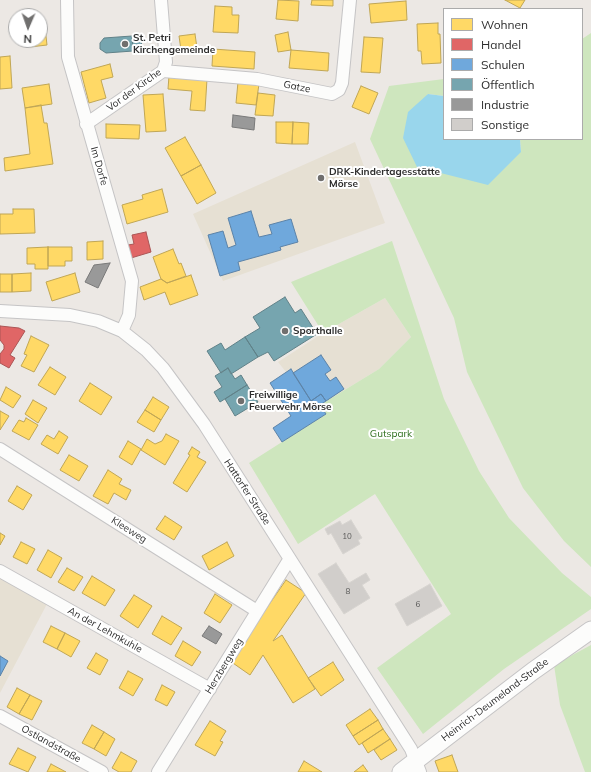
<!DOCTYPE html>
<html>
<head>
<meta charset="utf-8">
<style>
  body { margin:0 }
  #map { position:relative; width:591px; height:772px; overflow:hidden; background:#ece8e4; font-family:Mulish,sans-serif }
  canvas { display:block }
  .legend { position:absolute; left:443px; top:8px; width:140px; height:132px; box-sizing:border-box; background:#fff; border:1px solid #ababab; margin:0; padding:5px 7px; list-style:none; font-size:12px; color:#2e2e2e }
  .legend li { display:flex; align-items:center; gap:8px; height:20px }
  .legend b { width:20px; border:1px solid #ababab }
  .north { position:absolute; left:8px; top:8px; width:40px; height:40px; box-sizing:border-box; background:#fff; border:1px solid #ababab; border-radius:50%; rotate:182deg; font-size:11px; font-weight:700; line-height:16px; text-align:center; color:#2e2e2e }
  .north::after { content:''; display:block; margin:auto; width:14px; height:18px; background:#706f6e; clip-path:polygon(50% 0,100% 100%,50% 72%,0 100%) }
</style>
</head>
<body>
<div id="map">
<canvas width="591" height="772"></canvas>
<ul class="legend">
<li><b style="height:11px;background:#ffd966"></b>Wohnen</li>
<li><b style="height:11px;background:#e06666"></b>Handel</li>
<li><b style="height:11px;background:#6fa8dc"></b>Schulen</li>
<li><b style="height:11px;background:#76a5af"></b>Öffentlich</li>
<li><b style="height:11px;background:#999"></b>Industrie</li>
<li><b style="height:11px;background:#d1cecb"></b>Sonstige</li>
</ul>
<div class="north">N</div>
</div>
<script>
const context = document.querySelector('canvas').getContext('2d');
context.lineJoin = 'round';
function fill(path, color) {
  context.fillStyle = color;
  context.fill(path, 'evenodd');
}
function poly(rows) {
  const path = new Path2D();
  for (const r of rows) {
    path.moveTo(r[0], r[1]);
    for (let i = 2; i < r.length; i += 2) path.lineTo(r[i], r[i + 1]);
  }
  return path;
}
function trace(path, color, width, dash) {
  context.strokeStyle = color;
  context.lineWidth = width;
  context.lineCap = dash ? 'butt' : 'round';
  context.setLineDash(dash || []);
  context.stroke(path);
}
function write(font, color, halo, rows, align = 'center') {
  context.font = font + ' Mulish,sans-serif';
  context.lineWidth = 4;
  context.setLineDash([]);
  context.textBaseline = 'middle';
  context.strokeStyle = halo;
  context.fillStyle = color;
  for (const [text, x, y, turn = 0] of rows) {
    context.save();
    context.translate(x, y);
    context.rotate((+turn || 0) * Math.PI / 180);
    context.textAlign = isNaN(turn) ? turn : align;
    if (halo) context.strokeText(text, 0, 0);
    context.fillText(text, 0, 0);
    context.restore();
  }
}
fill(poly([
  [355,142,385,223,223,281,193,214],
  [385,298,411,337,379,369,320,405,326,414,282,442,273,428,291,416,270,383,286,372,278,362,323,333],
  [0,578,47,604,0,693]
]), '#e6e0d3');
fill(poly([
  [591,33,591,567,564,541,523,488,467,372,454,318,370,139,389,86,444,79,444,96,428,94,403,138,521,152,520,139,582,139,582,39],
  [392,241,444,399,479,471,509,518,562,573,591,597,591,609,504,669,423,734,377,668,451,614,375,494,298,544,249,463,326,414,320,405,379,369,411,337,385,298,323,333,291,282],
  [591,645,591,772,585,772,560,705,554,665]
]), '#cee6be');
fill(poly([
  [428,94,444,96,444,139,520,139,521,152,488,185,417,167,403,138,408,112]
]), '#99d6ec');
const homes = poly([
  [278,0,299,1,298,21,276,19,278,0],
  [312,0,333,0,333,6,311,5,312,0],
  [505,0,525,0,520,8,505,0],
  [406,1,407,20,371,23,369,4,406,1],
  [215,6,232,7,232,15,239,15,238,33,213,32,215,6],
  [438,23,438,34,440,34,441,63,422,64,421,51,418,51,417,24,438,23],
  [45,27,47,45,30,47,29,40,40,40,40,28,45,27],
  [288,32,291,50,278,52,275,35,288,32],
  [195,34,197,48,181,50,179,36,195,34],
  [364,37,383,38,380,73,361,72,364,37],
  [213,49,255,52,254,69,212,66,213,49],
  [291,50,329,53,328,71,289,68,291,50],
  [10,56,12,88,0,89,0,57,10,56],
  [110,64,113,77,101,80,106,98,89,103,81,72,110,64],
  [169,76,207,79,205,111,190,110,192,91,168,89,169,76],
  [238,82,259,84,256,105,236,103,238,82],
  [49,84,52,104,25,108,22,88,49,84],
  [361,86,378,93,369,114,352,107,361,86],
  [258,93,275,95,273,116,255,115,258,93],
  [163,94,166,131,146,132,143,95,163,94],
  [41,105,44,123,47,123,53,164,5,171,4,158,30,154,25,108,41,105],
  [276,122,293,122,292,144,276,143,276,122],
  [293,122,309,123,308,144,292,144,293,122],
  [106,124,140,125,139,139,106,138,106,124],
  [185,137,201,165,181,176,165,148,185,137],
  [201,165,216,193,197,204,181,176,201,165],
  [162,189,168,212,127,224,122,205,143,199,142,195,162,189],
  [13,209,34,209,35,233,0,234,0,214,13,214,13,209],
  [103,241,103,259,87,260,87,242,103,241],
  [48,247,48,269,35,269,35,264,27,264,27,248,48,247],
  [48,247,72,247,72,261,65,261,65,266,48,266,48,247],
  [173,249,179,264,181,263,186,276,167,283,161,279,153,257,173,249],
  [31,273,31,291,12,292,12,274,31,273],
  [75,273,80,292,52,301,46,282,75,273],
  [0,274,12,274,12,292,0,292,0,274],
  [191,275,198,295,170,305,165,292,144,300,140,287,161,279,167,283,191,275],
  [31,336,49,345,34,372,21,366,27,355,24,354,31,336],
  [50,367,66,377,55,395,38,385,50,367],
  [90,383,112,397,101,415,79,401,90,383],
  [6,387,21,396,13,408,0,400,6,387],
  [153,397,169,407,161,420,145,410,153,397],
  [33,400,47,408,38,423,25,414,33,400],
  [145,410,161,420,154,432,137,422,145,410],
  [0,411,9,416,0,430,0,411],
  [26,418,38,425,29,440,12,431,19,420,24,422,26,418],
  [59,431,68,437,58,454,41,444,47,435,54,439,59,431],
  [166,434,179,441,165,465,141,450,147,439,155,444,162,441,166,434],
  [128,441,141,449,132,465,119,457,128,441],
  [192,447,200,452,197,457,206,462,187,492,173,483,190,455,188,454,192,447],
  [69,455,88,466,79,481,60,470,69,455],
  [108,470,122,479,119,484,131,490,126,500,114,493,108,504,93,496,108,470],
  [17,486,32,495,23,510,8,501,17,486],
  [165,516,182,527,174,540,156,529,165,516],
  [0,533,5,536,0,545,0,533],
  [21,542,35,549,27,564,13,557,21,542],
  [227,542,234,556,209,570,202,556,227,542],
  [48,550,62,558,51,578,37,570,48,550],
  [67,568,83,577,74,591,58,582,67,568],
  [92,576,115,590,105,606,82,593,92,576],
  [286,580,306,593,273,641,282,635,315,689,293,703,263,655,250,675,230,661,286,580],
  [215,594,232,605,220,623,204,613,215,594],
  [134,595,152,606,138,628,120,616,134,595],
  [162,616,182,628,171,645,152,634,162,616],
  [51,626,65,633,57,649,43,642,51,626],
  [65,633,80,641,71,657,57,649,65,633],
  [183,641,201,652,192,666,175,656,183,641],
  [96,653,108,660,100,675,87,668,96,653],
  [333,662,344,680,321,696,308,678,333,662],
  [128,671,143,679,133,696,119,688,128,671],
  [162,685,175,692,167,706,155,700,162,685],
  [17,688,30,695,19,714,7,707,17,688],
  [30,695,42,701,32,720,19,714,30,695],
  [370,709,378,720,353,736,346,725,370,709],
  [378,720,383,729,359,745,353,736,378,720],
  [210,721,226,731,220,741,223,742,215,756,195,745,210,721],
  [92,725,104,732,94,749,82,743,92,725],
  [383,729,390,739,368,753,362,743,383,729],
  [104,732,115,739,106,756,94,749,104,732],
  [390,739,397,750,381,760,374,750,390,739],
  [18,748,36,757,28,772,9,764,18,748],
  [121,752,137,761,131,772,119,772,112,768,121,752],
  [452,755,458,772,439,772,435,761,452,755],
  [304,761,322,772,298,772,304,761],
  [51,764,66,772,47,772,51,764],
  [363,765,368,772,354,772,363,765]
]);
fill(homes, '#ffd966');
trace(homes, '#c0a655', 1);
const shops = poly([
  [146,232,151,252,131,258,128,245,134,244,132,235,146,232],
  [0,326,19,328,25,331,10,355,15,358,9,368,0,363,0,354,4,349,4,345,0,340,0,326]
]);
fill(shops, '#e06666');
trace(shops, '#ab5555', 1);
const schools = poly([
  [251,211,259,237,272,234,269,225,291,219,298,242,280,247,281,250,238,262,240,270,220,276,208,235,223,231,228,248,236,245,228,218,251,211],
  [321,355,331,370,325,374,330,381,336,377,344,389,326,401,321,394,311,401,293,373,321,355],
  [291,369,311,401,321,394,326,401,320,405,326,414,282,442,273,428,291,416,270,383,291,369],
  [0,656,8,661,0,676,0,656]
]);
fill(schools, '#6fa8dc');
trace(schools, '#5c83a8', 1);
const public = poly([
  [141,35,142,50,133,51,132,36,141,35],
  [132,36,133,51,106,53,100,49,100,43,104,38,132,36],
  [285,297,295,313,301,309,317,334,274,361,268,352,258,357,245,337,260,328,253,317,285,297],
  [245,337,258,357,231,374,228,368,221,373,207,351,221,343,225,350,245,337],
  [228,368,235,379,241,375,247,385,220,402,214,392,222,387,215,376,228,368],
  [247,385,258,402,235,416,225,399,247,385]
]);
fill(public, '#76a5af');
trace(public, '#608188', 1);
const industry = poly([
  [233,115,255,118,254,130,232,127,233,115],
  [110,263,98,288,85,282,94,265,110,263],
  [209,626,222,634,216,644,202,636,209,626]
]);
fill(industry, '#999');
trace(industry, '#797979', 1);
const building = poly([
  [351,520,362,538,358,540,360,544,343,554,331,533,328,535,325,529,340,521,342,525,351,520],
  [336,563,349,583,366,573,370,580,362,585,370,598,344,614,318,574,336,563],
  [430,584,442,606,407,626,395,604,430,584]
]);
fill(building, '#d1cecb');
trace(building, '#d7d4d0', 1);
const street = poly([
  [67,0,68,57,132,281,129,315,122,331],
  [163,71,257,79,332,94,339,90,342,83,350,0],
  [86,124,163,71,166,62,161,0],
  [0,311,70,315,98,321,122,331,146,350,163,368,204,424,411,749,420,772],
  [0,449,257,611],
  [0,571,210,689],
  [0,716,102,772],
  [158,772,289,560]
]);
const secondary = poly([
  [401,772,533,671,591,630]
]);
trace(street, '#c5c4c5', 14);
trace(secondary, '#c5c4c5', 19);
trace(street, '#fcfcfb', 12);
trace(secondary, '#fcfcfb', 17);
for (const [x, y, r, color] of [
  [125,44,4,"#706f6e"],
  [321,178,4,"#706f6e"],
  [285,331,4,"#706f6e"],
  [241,401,4,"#706f6e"]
]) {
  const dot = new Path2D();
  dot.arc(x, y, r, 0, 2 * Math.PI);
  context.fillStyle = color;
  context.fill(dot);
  trace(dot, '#fff', 1.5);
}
write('8px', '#585857', null, [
  ["10",347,537],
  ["8",348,592],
  ["6",418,605]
]);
write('bold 10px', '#2e2e2e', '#fff', [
  ["St. Petri",133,38],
  ["Kirchengemeinde",133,50],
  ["DRK-Kindertagesstätte",329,172],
  ["Mörse",329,184],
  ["Sporthalle",293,331],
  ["Freiwillige",249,395],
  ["Feuerwehr Mörse",249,407]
], 'left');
write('10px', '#2e2e2e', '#fff', [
  ["Gatze",297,87,11],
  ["Vor der Kirche",134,90,-36],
  ["Im Dorfe",99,166,74],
  ["Hattorfer Straße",247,492,57],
  ["Kleeweg",129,530,32],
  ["An der Lehmkuhle",105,630,29],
  ["Herzbergweg",224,666,-59],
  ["Heinrich-Deumeland-Straße",495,700,-37],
  ["Ostlandstraße",51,744,29]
]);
write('10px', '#2c6e1b', '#fff', [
  ["Gutspark",391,434]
]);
</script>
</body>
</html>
